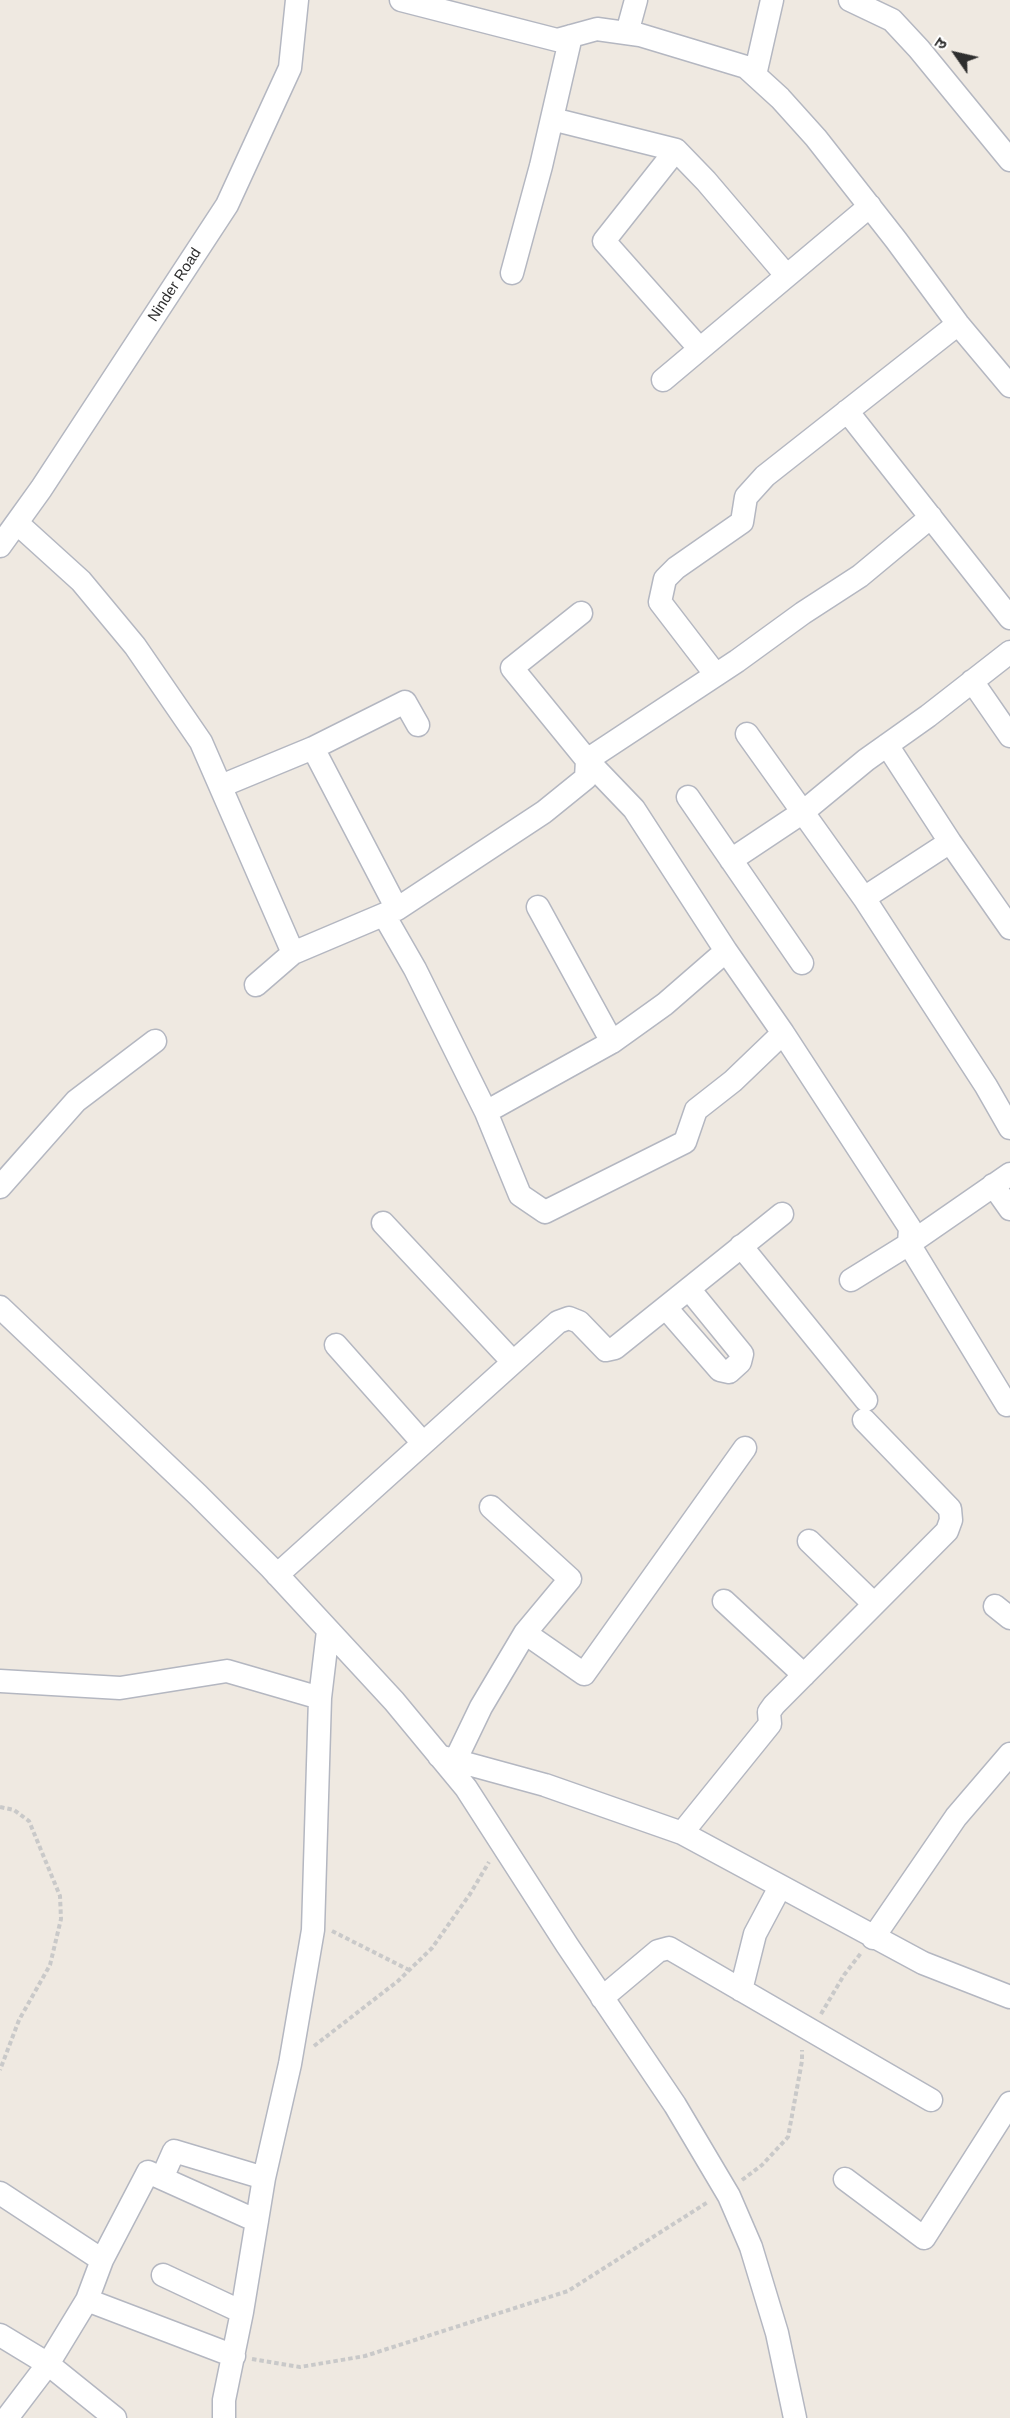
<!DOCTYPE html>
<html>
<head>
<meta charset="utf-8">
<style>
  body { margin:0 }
  #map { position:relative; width:1010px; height:2418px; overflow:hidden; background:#efe9e1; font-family:Arial,"Noto Sans Devanagari",sans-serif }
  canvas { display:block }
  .north { position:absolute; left:926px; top:24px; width:60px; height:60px; -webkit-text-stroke:4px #fff; paint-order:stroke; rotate:304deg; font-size:16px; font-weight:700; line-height:24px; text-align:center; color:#2e2e2e }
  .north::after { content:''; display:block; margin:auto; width:21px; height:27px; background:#2e2e2e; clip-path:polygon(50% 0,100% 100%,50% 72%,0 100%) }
</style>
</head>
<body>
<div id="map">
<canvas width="1010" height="2418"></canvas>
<div class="north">उ</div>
</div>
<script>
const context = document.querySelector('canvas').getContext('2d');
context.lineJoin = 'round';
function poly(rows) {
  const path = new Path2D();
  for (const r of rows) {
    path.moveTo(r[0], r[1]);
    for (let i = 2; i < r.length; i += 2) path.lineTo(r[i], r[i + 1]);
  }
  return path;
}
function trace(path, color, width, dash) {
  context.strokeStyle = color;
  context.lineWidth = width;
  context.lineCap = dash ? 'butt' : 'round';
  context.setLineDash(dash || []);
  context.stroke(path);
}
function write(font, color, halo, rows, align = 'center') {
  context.font = font + ' Arial,sans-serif';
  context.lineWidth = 4.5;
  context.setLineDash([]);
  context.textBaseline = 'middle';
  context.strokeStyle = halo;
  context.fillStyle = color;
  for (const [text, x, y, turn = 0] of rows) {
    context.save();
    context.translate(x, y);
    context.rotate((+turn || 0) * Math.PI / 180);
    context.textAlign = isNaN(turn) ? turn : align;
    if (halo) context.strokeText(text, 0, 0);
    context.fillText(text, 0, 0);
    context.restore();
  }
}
const minor = poly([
  [401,0,557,40,597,29,640,35,746,67,780,98,816,138,896,240,958,324,1010,386],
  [850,0,892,20,919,49,1010,160],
  [627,33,636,0],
  [755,75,772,0],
  [552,119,676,150,706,181,786,275],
  [676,150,604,241,699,348],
  [512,273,541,166,571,36],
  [663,380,870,206],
  [847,411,1010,618],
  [17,523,81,581,135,646,201,742,293,953],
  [0,546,41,489,227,205,290,68,297,0],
  [716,675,660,602,665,579,676,568,742,522,746,497,765,476,958,324],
  [972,681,1010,736],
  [747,734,864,898,986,1086,1010,1128],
  [887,745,950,842,1010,928],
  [313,748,405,702,418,725],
  [221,786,313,748,397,909,293,953,256,985],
  [688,797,802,963],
  [731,860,803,812,866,760,928,716,1010,652],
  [864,898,950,842],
  [538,907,612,1042],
  [397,909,544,812,586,778,587,760,512,668,581,613],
  [384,915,415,969,486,1112,520,1195,545,1212,685,1142,696,1110,733,1081,783,1033],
  [726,951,634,809,587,760,737,661,803,613,860,576,931,517],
  [486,1112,612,1042,665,1004,726,951,783,1033,910,1228,909,1244,1007,1405],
  [993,1185,1010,1209],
  [0,1187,76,1101,155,1041],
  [383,1223,513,1362],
  [741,1246,866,1400],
  [851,1280,909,1244,1010,1174],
  [0,1307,198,1495,271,1568,394,1701,466,1788,567,1945,675,2105,729,2196,751,2247,777,2333,795,2418],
  [666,1308,720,1370,729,1372,740,1362,742,1354,689,1289],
  [336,1345,423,1443],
  [809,1541,874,1604],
  [277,1575,558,1322,569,1318,579,1322,606,1350,615,1348,782,1214],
  [724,1601,804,1675],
  [995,1606,1010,1618],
  [525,1633,584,1674,745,1448],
  [0,1681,120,1688,227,1671,320,1698],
  [439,1756,545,1785,682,1833,923,1963,1010,1997],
  [455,1761,481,1707,525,1633,570,1579,491,1507],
  [682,1833,770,1724,769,1712,774,1705,947,1531,951,1520,950,1509,864,1420],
  [873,1938,956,1817,1010,1754],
  [741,1990,755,1934,780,1887],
  [602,1998,658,1951,669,1948,931,2100],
  [162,2178,174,2151,264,2178],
  [845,2179,924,2238,1010,2103],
  [0,2193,102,2260],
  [163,2275,242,2312],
  [87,2300,234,2356],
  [0,2335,48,2364,115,2418],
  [7,2418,48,2364,87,2300,102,2260,148,2172,257,2221],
  [224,2418,224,2400,242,2312,264,2178,290,2064,313,1930,320,1698,328,1631]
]);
trace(minor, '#b4b7c1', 25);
trace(poly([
  [0,1807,14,1810,29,1821,60,1896,61,1919,50,1965,19,2020,0,2070],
  [332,1931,409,1970],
  [821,2014,844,1975,861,1953],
  [314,2046,398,1981,432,1948,470,1894,489,1862],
  [742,2180,762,2165,788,2137,802,2061,802,2050],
  [252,2359,300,2367,365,2356,568,2291,708,2202]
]), '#c9c9c9', 4, [4.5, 3]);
trace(minor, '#fff', 22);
write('15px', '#2e2e2e', '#fff', [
  ["Ninder Road",175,285,-57]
]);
</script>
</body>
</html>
